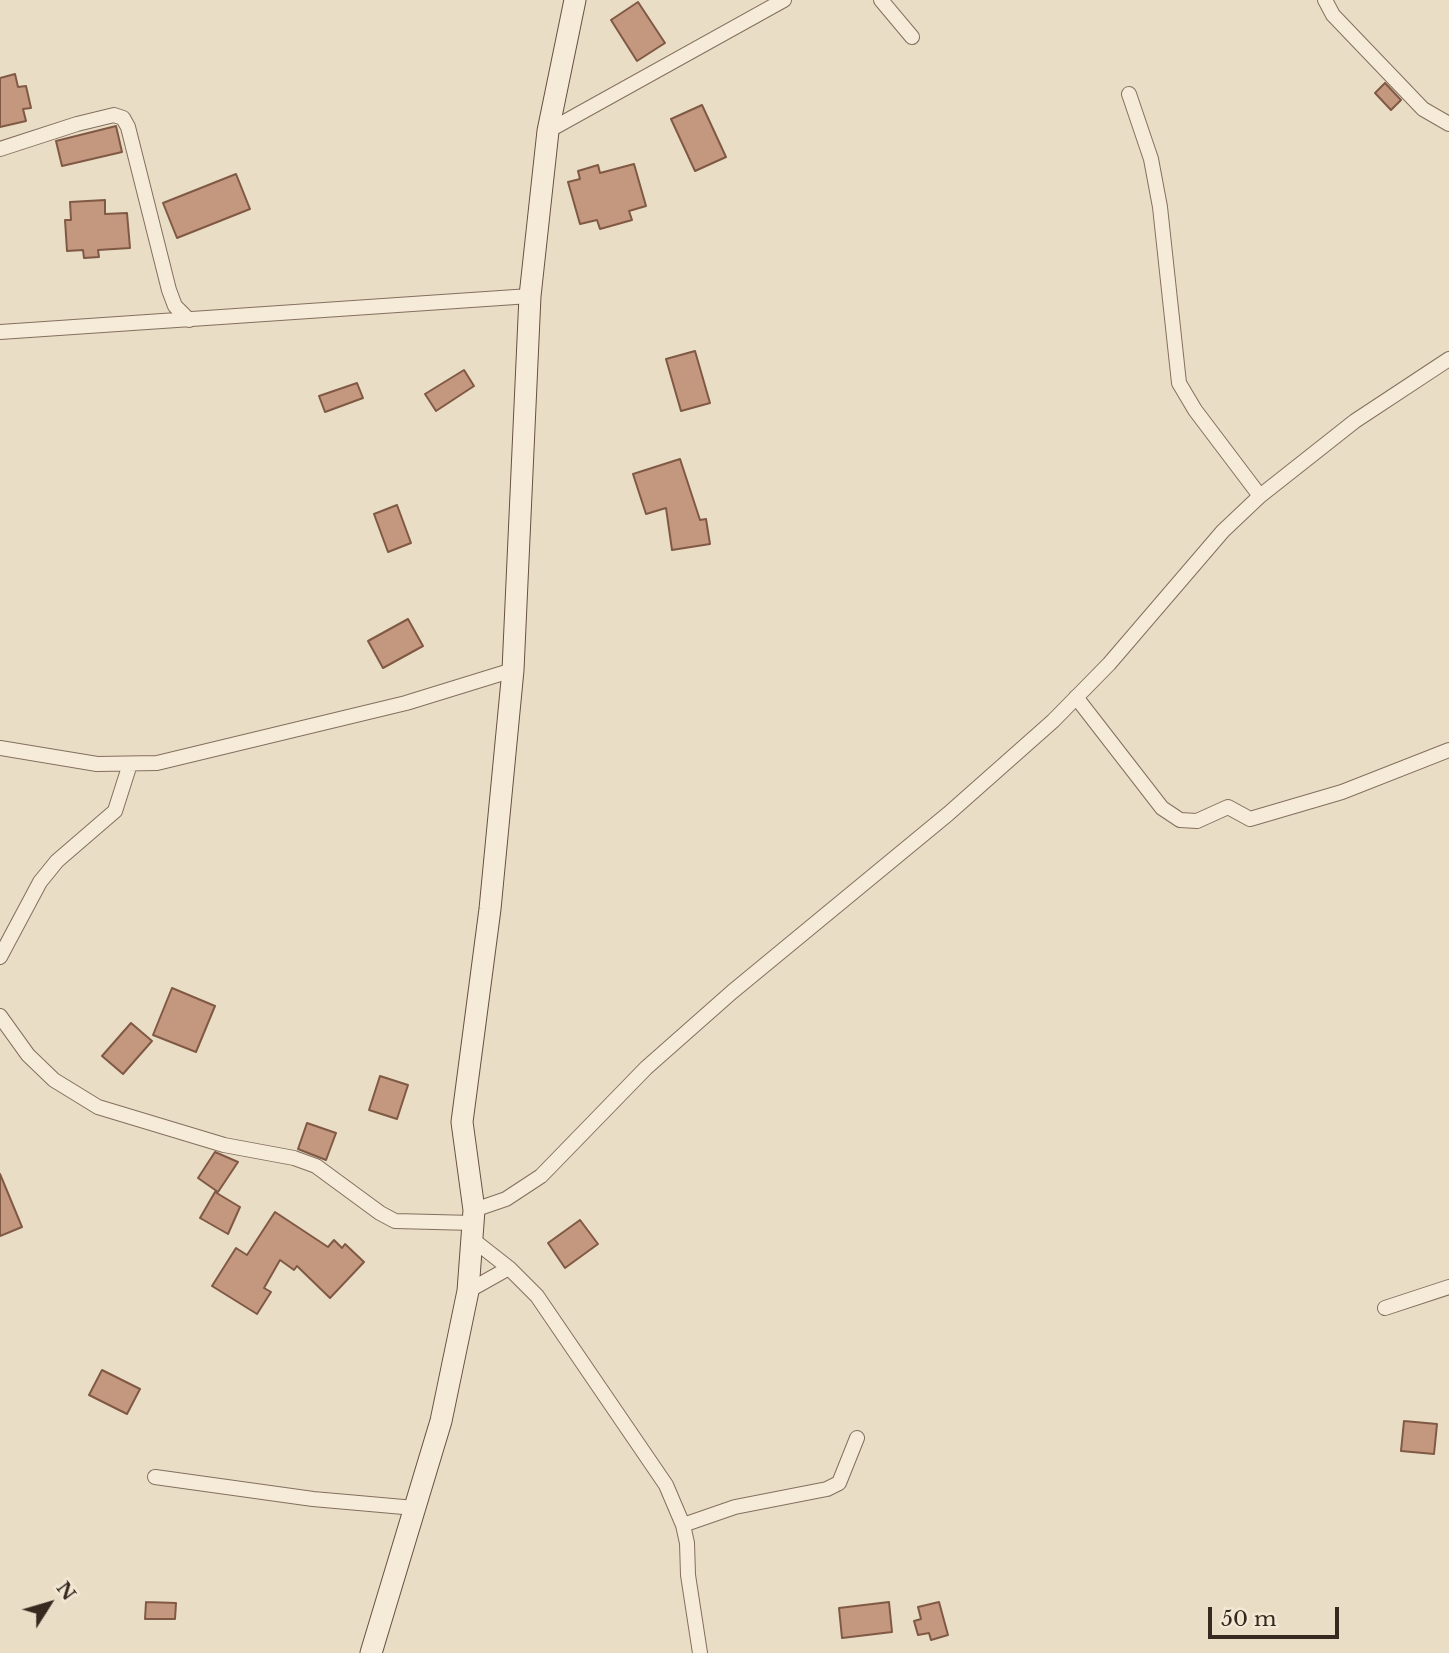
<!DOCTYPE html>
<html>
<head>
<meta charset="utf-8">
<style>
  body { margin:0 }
  #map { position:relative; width:1449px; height:1653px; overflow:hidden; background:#eaddc5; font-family:"Libre Baskerville",serif }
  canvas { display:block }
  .north { position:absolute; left:14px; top:1569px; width:70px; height:70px; -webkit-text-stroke:5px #f2e8d4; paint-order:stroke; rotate:53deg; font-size:19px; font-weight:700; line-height:28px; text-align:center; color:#352920 }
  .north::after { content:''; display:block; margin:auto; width:24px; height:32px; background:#352920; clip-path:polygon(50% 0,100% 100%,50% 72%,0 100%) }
  .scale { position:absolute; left:1208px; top:1607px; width:131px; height:32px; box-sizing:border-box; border:4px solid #352920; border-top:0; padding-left:9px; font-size:21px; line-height:24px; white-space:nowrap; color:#352920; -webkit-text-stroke:5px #f2e8d4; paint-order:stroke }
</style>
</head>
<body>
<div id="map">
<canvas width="1449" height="1653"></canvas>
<div class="north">N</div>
<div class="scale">50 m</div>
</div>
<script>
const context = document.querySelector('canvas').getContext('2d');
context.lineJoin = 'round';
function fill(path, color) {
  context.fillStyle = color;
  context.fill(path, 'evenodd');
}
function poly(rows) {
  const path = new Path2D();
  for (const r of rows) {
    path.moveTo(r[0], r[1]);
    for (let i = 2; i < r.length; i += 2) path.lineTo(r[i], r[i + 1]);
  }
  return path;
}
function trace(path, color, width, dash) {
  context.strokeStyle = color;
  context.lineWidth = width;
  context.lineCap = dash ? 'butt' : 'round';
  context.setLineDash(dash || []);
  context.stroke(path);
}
const building = poly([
  [638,2,665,43,637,61,611,20,638,2],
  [15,74,18,87,26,86,31,108,23,109,26,121,0,127,0,78,15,74],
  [1385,83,1401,100,1391,110,1375,93,1385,83],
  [702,105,726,157,695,171,671,119,702,105],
  [116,126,122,152,62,166,56,141,116,126],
  [634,164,646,206,629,211,632,220,600,229,597,220,580,224,568,182,580,179,578,171,598,165,600,173,634,164],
  [236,174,250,209,177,238,163,203,236,174],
  [105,200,105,214,127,213,130,248,98,250,99,257,84,258,83,250,67,251,65,220,71,220,70,202,105,200],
  [695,351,710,403,681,411,666,359,695,351],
  [464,370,474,386,436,411,425,394,464,370],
  [357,383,363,398,325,412,319,396,357,383],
  [680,459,700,520,706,519,710,544,672,550,666,508,646,514,633,474,680,459],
  [397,505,411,543,388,552,374,514,397,505],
  [408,619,423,646,383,668,368,641,408,619],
  [172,988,215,1006,196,1052,153,1035,172,988],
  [131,1023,152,1041,123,1074,102,1056,131,1023],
  [380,1076,408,1085,397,1119,369,1110,380,1076],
  [307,1123,336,1133,326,1160,298,1149,307,1123],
  [215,1152,238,1162,218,1192,198,1178,215,1152],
  [0,1174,22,1227,0,1236,0,1174],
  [215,1192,240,1207,228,1234,200,1218,215,1192],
  [275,1212,328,1247,334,1240,342,1248,345,1244,364,1262,330,1298,297,1266,294,1270,280,1260,264,1288,271,1292,257,1314,212,1286,236,1248,247,1255,275,1212],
  [580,1220,598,1244,565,1268,548,1243,580,1220],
  [102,1370,140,1389,127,1414,89,1395,102,1370],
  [1404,1421,1437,1424,1434,1454,1401,1451,1404,1421],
  [146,1602,176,1603,175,1619,145,1619,146,1602],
  [889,1602,892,1632,842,1638,839,1608,889,1602],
  [939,1602,948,1635,931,1640,929,1633,918,1635,914,1621,921,1619,918,1607,939,1602]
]);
fill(building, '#c4987f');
trace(building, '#805945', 2);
const street = poly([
  [881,0,912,37],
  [1325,0,1333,15,1423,109,1449,124],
  [1129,94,1151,159,1160,207,1179,383,1195,410,1260,496],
  [548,131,784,0],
  [0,149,77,124,114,115,123,118,128,127,169,290,175,306,189,320],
  [0,332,530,296],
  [1076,697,1162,808,1180,820,1197,821,1228,807,1250,819,1342,792,1449,750],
  [0,748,97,764,157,763,406,703,513,670],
  [0,957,40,882,57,861,115,811,130,764],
  [0,1016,28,1055,54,1080,98,1107,224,1145,294,1158,316,1166,380,1213,395,1221,473,1223],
  [474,1210,506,1199,541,1176,646,1068,732,992,948,814,1053,721,1109,664,1223,531,1260,496,1355,421,1449,359],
  [472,1239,509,1268,537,1296,666,1485,683,1525,687,1543,688,1575,700,1653],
  [468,1291,509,1268],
  [1385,1308,1449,1287],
  [155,1477,313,1499,415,1508],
  [683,1525,735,1507,827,1489,839,1483,857,1438]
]);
const secondary = poly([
  [371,1653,441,1421,468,1291,474,1210,462,1122,490,909,513,670,530,296,548,131,575,0]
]);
trace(street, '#836f5d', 16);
trace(secondary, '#655140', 23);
trace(street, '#f5ebd8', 14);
trace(secondary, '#f5ebd8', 21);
</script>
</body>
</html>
